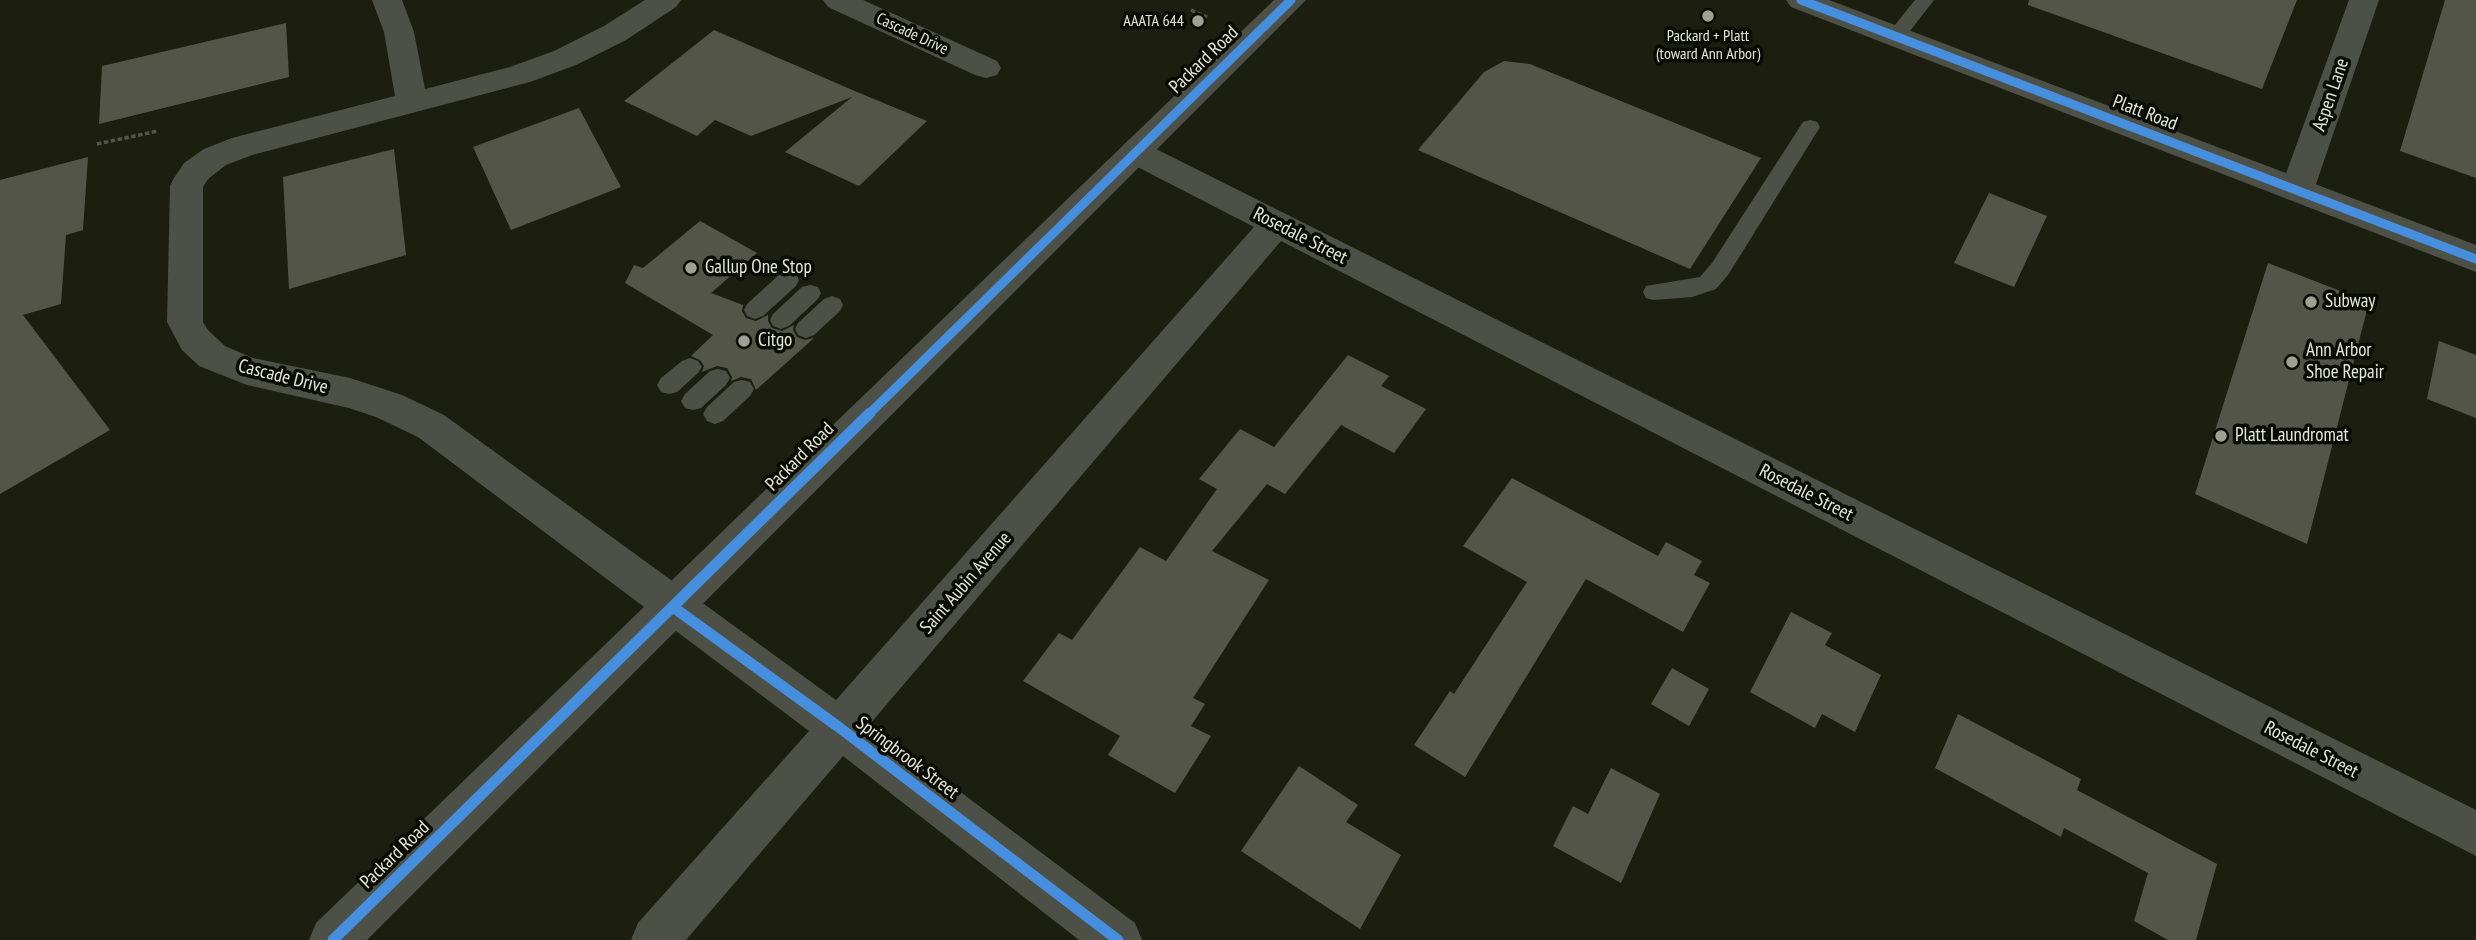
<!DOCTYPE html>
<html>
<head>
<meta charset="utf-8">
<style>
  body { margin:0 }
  canvas { display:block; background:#1c1e10 }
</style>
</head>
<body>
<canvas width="2476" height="940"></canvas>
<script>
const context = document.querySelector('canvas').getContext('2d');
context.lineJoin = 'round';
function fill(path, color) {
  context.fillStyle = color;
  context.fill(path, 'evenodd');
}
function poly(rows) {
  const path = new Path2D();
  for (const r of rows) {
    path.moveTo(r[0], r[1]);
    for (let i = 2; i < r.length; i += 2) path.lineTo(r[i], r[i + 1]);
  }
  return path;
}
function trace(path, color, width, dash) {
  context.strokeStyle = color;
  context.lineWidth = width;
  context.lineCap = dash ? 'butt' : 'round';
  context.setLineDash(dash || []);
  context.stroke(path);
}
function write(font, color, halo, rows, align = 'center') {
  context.font = font + ' "PT Sans Narrow",sans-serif';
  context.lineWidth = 7;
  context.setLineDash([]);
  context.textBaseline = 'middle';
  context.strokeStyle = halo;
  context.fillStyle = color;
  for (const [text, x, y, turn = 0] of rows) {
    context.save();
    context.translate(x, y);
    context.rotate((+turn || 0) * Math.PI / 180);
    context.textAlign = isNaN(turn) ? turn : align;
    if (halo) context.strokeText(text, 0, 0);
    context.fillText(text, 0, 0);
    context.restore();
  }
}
fill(poly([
  [2029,0,2297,0,2262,89,2028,5],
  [2445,0,2476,0,2476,178,2400,151],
  [286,23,289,77,99,124,102,66],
  [714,30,857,92,927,121,859,186,785,152,852,97,751,136,715,120,697,136,624,101],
  [1504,61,1530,64,1761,158,1690,269,1418,150,1484,72],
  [579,108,621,187,511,230,473,147],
  [394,149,406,255,289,289,283,177],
  [88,157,83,230,66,235,61,304,23,315,110,430,0,494,0,180],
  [1989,193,2047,216,2014,287,1954,263],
  [700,221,757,253,711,293,743,305,742,311,746,318,756,321,768,315,768,321,772,328,782,331,794,325,793,330,797,337,805,340,814,338,756,390,751,379,741,377,731,381,732,377,727,368,717,366,702,372,704,366,700,360,691,356,713,335,625,283,634,265,643,268],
  [2268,263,2369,302,2307,544,2195,494],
  [2439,341,2476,355,2476,418,2427,399],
  [1348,355,1389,376,1381,386,1426,409,1394,453,1341,425,1285,494,1267,484,1212,551,1269,580,1193,698,1205,704,1191,726,1211,736,1175,793,1108,755,1120,736,1023,681,1059,633,1072,640,1140,547,1166,561,1217,489,1199,479,1240,429,1274,447],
  [1512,478,1658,556,1666,542,1702,561,1694,575,1710,583,1683,632,1586,579,1465,777,1414,745,1450,691,1454,694,1527,582,1463,546],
  [1791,612,1832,633,1825,645,1881,675,1855,732,1822,714,1815,728,1750,692],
  [1672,668,1709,689,1689,726,1651,704],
  [1958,714,2081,779,2077,790,2217,864,2196,940,2168,940,2134,921,2148,873,2064,828,2061,837,1935,768],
  [1299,766,1358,805,1346,822,1401,855,1360,929,1241,851],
  [1611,768,1660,794,1621,883,1553,846,1573,806,1588,814]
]), '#535549');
trace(poly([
  [1191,10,1207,17],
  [97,144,158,131]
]), '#53554c', 3.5, [4.5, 2.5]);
fill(poly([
  [1915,0,1934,0,1903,40,1889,40,1886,36,1915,0],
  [1810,120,1817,122,1820,127,1728,275,1716,289,1692,297,1654,300,1646,298,1643,292,1646,286,1700,277,1712,263,1803,122,1810,120],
  [788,272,796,274,799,280,796,286,763,316,755,319,747,316,744,310,747,304,780,274,788,272],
  [810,285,818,287,821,293,818,299,789,326,781,329,773,326,770,320,773,314,802,287,810,285],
  [832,296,840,299,843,305,840,311,814,335,806,338,798,335,795,329,798,323,824,299,832,296],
  [690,358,698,361,702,367,698,373,677,392,669,394,661,392,657,385,661,378,682,361,690,358],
  [718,369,726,371,730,378,726,385,701,408,693,410,685,408,681,401,685,394,710,371,718,369],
  [742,380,750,382,754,389,750,396,723,421,715,424,707,421,703,414,707,407,734,382,742,380]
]), '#4d5046');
fill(poly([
  [372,0,402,0,414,32,425,89,510,67,554,51,604,26,645,0,681,0,676,7,626,40,576,65,530,82,252,155,226,165,208,179,203,187,203,322,208,330,225,346,253,358,350,378,402,395,444,415,836,700,1254,227,1124,160,1119,152,1124,144,1135,141,1146,144,2476,810,2476,856,1281,241,870,724,1135,923,1142,940,1079,940,843,756,686,940,631,940,638,923,809,731,418,437,376,417,349,408,247,385,199,366,182,350,167,322,170,186,174,178,184,163,204,149,232,138,395,96,384,32,372,0],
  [823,0,863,0,997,61,1001,68,997,75,986,78,975,75,828,7,823,0],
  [2349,0,2379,0,2314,190,2309,198,2297,202,2285,198,2280,190,2349,0]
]), '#4d5046');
fill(poly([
  [1274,0,1306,0,367,940,309,940,316,923,1274,0],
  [1786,0,1829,0,2476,245,2476,272,1791,7,1786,0]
]), '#4d5046');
trace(poly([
  [1801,0,2476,259],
  [869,414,1291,0]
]), '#468fdf', 9);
trace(poly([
  [673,607,840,728,1118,940],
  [333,940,870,413]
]), '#468fdf', 11);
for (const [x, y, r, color] of [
  [1708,16,7,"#9fa293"],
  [1198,21,7,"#9fa293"],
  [691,268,7,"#9fa293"],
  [2311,302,7,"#9fa293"],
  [744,341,7,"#9fa293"],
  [2292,362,7,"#9fa293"],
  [2221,436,7,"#9fa293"]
]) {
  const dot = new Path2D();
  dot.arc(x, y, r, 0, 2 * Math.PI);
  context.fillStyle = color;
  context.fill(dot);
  trace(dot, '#0a0c03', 2.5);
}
write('16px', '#e5e9d9', '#0a0c03', [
  ["AAATA 644",1184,21],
  ["Packard + Platt",1708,36,"center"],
  ["(toward Ann Arbor)",1708,54,"center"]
], 'right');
write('16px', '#e5e9d9', '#0a0c03', [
  ["Cascade Drive",912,34,25]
]);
write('19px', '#e5e9d9', '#0a0c03', [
  ["Packard Road",1204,60,-44],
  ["Aspen Lane",2331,95,-71],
  ["Platt Road",2145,113,21],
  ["Rosedale Street",1300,236,27],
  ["Cascade Drive",283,377,14],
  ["Packard Road",800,457,-45],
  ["Rosedale Street",1806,493,27],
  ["Saint Aubin Avenue",966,583,-49],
  ["Rosedale Street",2311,750,27],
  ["Springbrook Street",907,758,37],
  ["Packard Road",395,855,-44]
]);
write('19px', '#e5e9d9', '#0a0c03', [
  ["Gallup One Stop",705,268],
  ["Subway",2325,302],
  ["Citgo",758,341],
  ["Ann Arbor",2306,351],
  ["Shoe Repair",2306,373],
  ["Platt Laundromat",2235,436]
], 'left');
</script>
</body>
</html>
